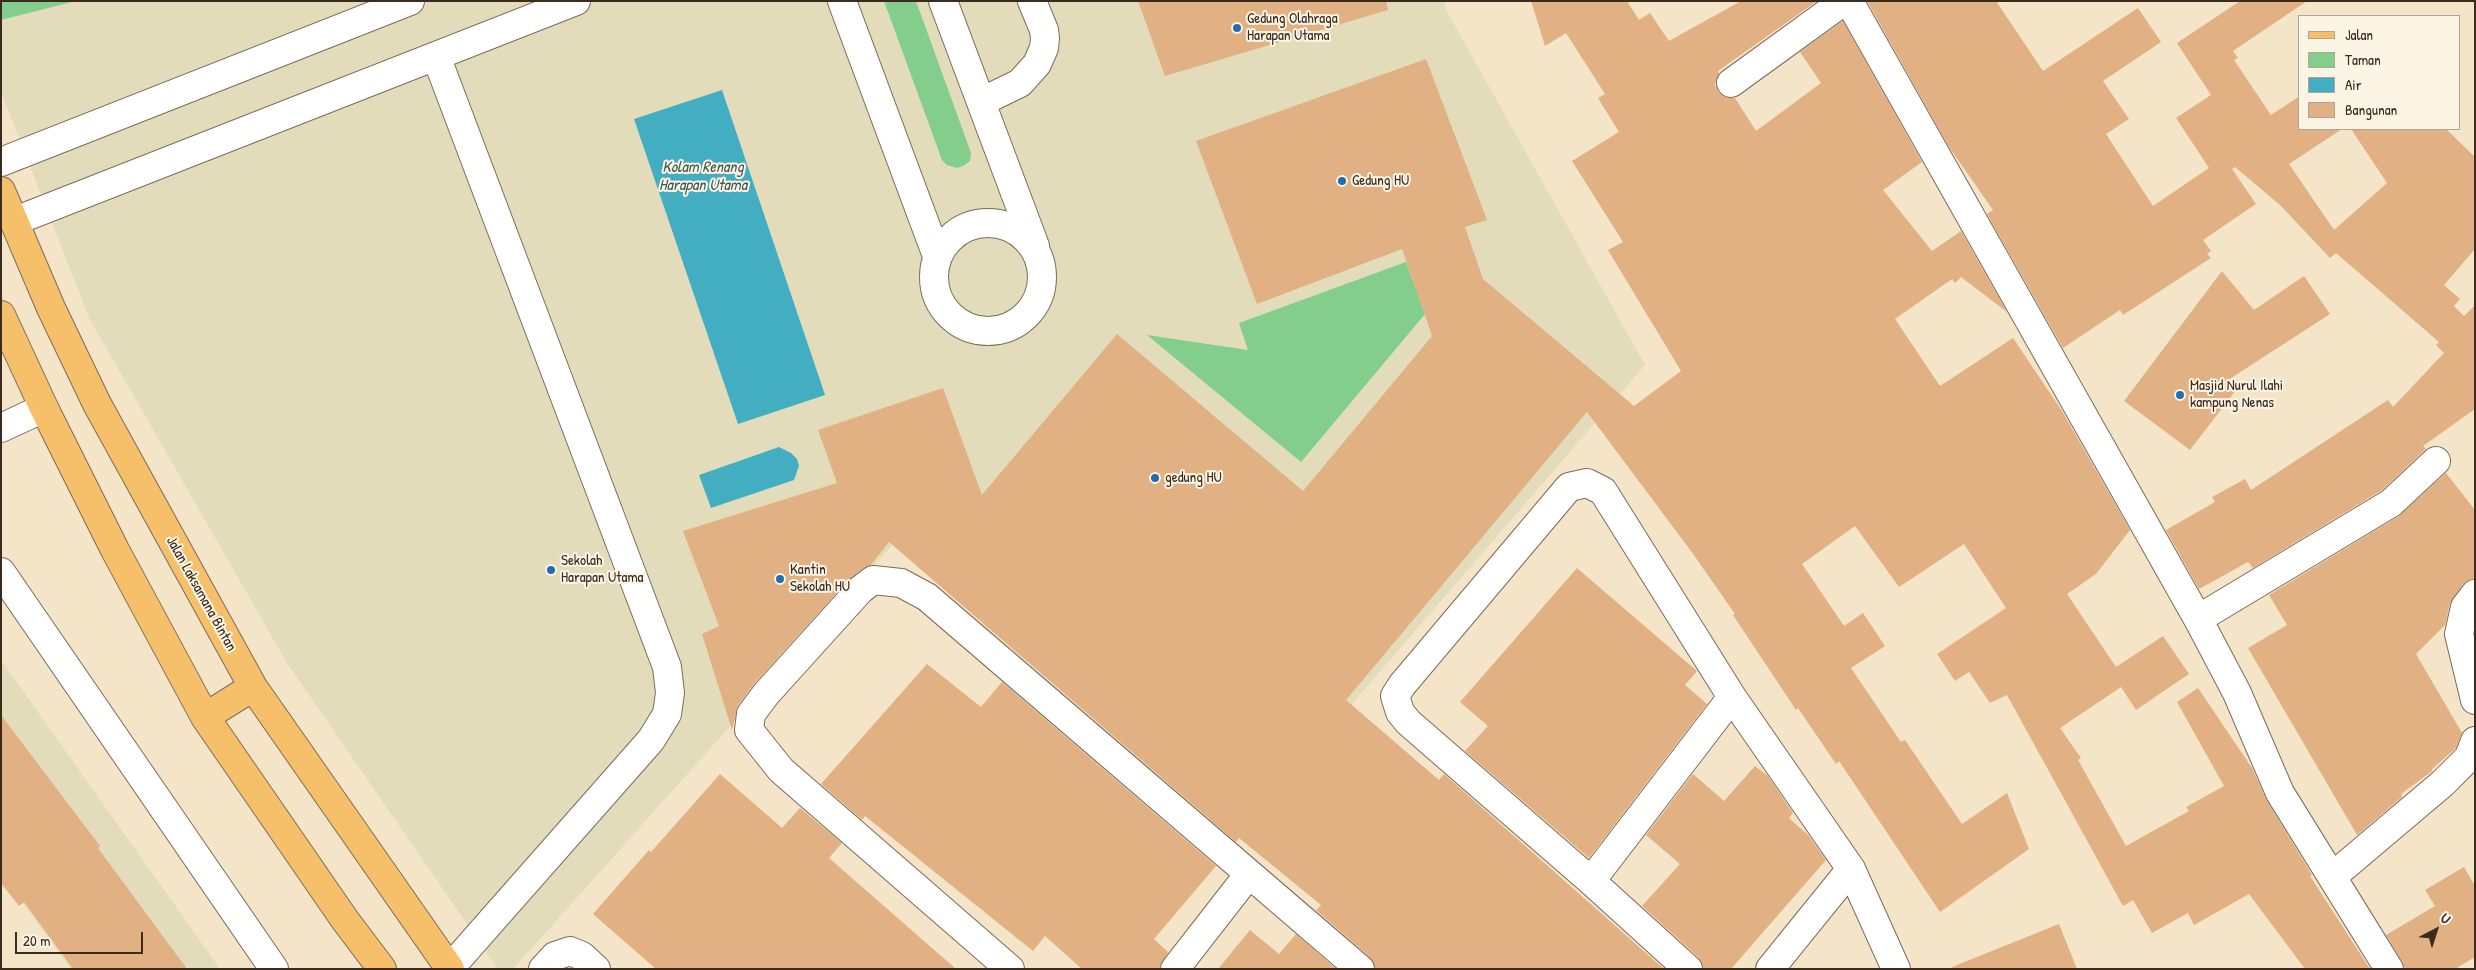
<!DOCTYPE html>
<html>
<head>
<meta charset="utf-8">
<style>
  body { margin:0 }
  #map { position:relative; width:2476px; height:970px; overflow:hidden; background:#f4e4c8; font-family:"Patrick Hand",sans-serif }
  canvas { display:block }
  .frame { position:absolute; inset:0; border:2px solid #3b2a1e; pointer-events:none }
  .legend { position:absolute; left:2298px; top:15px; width:162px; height:115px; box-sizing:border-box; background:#fcf5e5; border:1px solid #afa495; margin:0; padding:6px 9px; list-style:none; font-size:15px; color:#3b2a1e }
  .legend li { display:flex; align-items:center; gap:10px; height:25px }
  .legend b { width:25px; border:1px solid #afa495 }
  .north { position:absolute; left:2411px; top:905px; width:50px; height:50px; -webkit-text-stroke:4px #fcf5e5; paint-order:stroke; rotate:40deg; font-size:14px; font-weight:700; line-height:20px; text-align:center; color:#3b2a1e }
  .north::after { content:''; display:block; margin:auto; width:18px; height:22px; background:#3b2a1e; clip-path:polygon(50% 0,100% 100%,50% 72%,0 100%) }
  .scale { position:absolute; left:15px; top:932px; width:128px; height:22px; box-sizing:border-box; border:2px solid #3b2a1e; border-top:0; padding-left:6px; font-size:15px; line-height:18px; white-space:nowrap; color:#3b2a1e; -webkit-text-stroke:4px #fcf5e5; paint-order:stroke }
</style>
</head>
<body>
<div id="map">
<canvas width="2476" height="970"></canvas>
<div class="frame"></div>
<ul class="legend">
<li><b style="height:6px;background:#f6c06b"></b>Jalan</li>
<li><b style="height:14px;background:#83ce8c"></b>Taman</li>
<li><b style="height:14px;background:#43aec1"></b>Air</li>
<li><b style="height:14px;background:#e1b184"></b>Bangunan</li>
</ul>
<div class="north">U</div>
<div class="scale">20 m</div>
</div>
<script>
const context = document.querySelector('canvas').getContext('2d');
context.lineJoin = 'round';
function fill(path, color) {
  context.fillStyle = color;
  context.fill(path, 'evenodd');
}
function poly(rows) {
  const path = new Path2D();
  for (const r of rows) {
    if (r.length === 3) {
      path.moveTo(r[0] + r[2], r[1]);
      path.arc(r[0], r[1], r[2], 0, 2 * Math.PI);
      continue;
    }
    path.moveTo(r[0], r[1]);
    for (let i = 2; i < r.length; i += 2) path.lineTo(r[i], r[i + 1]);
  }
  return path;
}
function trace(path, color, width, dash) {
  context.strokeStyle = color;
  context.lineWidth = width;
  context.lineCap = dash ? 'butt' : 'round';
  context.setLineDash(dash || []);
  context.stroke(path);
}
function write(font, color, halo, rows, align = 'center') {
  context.font = font + ' "Patrick Hand",sans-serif';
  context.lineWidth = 4;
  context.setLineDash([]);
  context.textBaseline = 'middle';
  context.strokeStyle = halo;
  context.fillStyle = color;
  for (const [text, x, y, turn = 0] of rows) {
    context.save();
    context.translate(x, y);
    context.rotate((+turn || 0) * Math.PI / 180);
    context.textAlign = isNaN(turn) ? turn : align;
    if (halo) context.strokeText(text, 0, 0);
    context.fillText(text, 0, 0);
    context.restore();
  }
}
fill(poly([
  [1,1,1444,1,1445,8,1645,365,1293,772,953,477,513,969,498,969,287,663,89,318,1,91],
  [1,660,220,969,71,969,1,873]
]), '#e2dcba');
fill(poly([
  [1,1,76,1,1,20],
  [884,1,916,1,971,153,970,161,963,166,957,168,947,165,942,160],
  [1406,262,1425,314,1301,462,1147,335,1248,350,1239,323]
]), '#83ce8c');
fill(poly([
  [722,90,825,395,738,424,634,119],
  [779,447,791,453,797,459,799,466,794,480,711,508,699,475]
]), '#43aec1');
fill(poly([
  [1138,1,1386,1,1388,10,1165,76],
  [1531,1,1627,1,1639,20,1650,13,1669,41,1741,1,1817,1,1718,71,1719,74,1715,84,1718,92,1725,97,1735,98,1756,131,1821,83,1800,52,1843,21,1922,162,1883,190,1932,251,1961,231,2007,312,1961,277,1955,283,1952,279,1895,319,1940,386,2013,338,2062,411,2130,530,2096,574,2067,594,2116,667,2163,636,2189,674,2136,710,2121,687,2060,728,2081,758,2078,760,2126,846,2189,811,2186,807,2224,786,2177,702,2198,688,2252,768,2267,801,2312,875,2310,876,2370,969,2305,969,2249,894,2194,925,2188,913,2152,933,2133,900,2123,906,2007,695,1990,703,1969,672,1955,681,1937,654,2006,608,1964,544,1899,587,1855,526,1802,564,1844,626,1863,613,1885,646,1851,668,1901,742,1905,740,1962,824,2007,793,2029,849,1940,912,1839,761,1836,764,1798,708,1796,710,1733,615,1735,614,1691,551,1587,412,1346,700,1439,780,1444,774,1664,969,1375,969,1370,957,1316,910,1321,905,1239,838,1236,842,889,542,870,566,863,568,849,579,754,684,738,705,732,730,702,634,719,626,683,531,837,483,818,430,943,388,982,495,1117,334,1303,491,1432,336,1402,249,1257,304,1196,141,1426,59,1487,220,1465,227,1483,279,1634,406,1681,371,1608,250,1623,242,1572,161,1619,132,1598,98,1605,94,1566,33,1545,46],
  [1867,1,1996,1,2043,71,2138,8,2161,42,2103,81,2129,119,2106,134,2153,206,2209,168,2176,118,2211,95,2177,43,2240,1,2307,1,2233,51,2238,58,2234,60,2271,115,2300,96,2300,129,2342,129,2289,164,2334,230,2387,183,2351,129,2446,129,2475,157,2475,249,2444,285,2460,299,2454,306,2464,316,2475,305,2475,409,2423,446,2426,449,2382,490,2253,568,2248,562,2199,589,2166,530,2215,502,2212,497,2245,479,2251,490,2388,400,2393,407,2444,353,2436,345,2439,342,2336,253,2330,258,2281,206,2235,167,2232,169,2256,204,2203,240,2211,251,2207,254,2211,258,2123,315,2120,310,2063,348,1987,214,1993,210,1949,147],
  [2222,271,2254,310,2304,276,2330,314,2225,382,2236,390,2190,450,2124,401],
  [2446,473,2475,510,2475,579,2463,584,2450,603,2445,625,2416,654,2462,733,2456,748,2432,769,2432,771,2401,794,2402,797,2357,835,2248,648,2287,625,2269,595,2399,516],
  [1577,568,1697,671,1685,685,1707,704,1589,858,1465,751,1488,726,1460,702],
  [927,664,981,707,1002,682,1216,866,1154,939,1168,952,1160,969,1082,969,1045,936,1033,951,865,816,862,820,821,784],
  [1,715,100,846,98,848,187,969,73,969,24,902,19,906,1,883],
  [1755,766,1768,776,1793,813,1789,818,1809,836,1826,860,1731,969,1703,969,1698,957,1642,906,1680,864,1646,835,1693,774,1724,801],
  [720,774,782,828,800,808,842,843,829,858,956,969,656,969,593,914,649,850,651,852],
  [2464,867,2475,886,2475,957,2455,969,2405,969,2402,961,2386,935,2435,906,2425,890],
  [2059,924,2077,969,1952,969,1952,967],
  [1250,930,1279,954,1296,934,1336,969,1218,969]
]), '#e1b184');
const minor = poly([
  [842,1,937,256],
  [943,1,1035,246],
  [1849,1,2198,619,2237,693,2280,793,2389,969],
  [436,56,667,667,670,693,667,714,651,740,450,968],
  [1731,83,1844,1],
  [981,102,1020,83,1037,64,1044,48,1045,38,1044,30,1032,1],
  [1,162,410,1],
  [15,221,576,1],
  [988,277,54],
  [1,428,44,408],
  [1,572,274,969],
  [2475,594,2465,607,2459,634,2475,700],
  [2198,619,2391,503,2436,461],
  [2333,876,2443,783,2469,757,2475,741],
  [1591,881,1732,697],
  [543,969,555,956,570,951,582,956,596,969],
  [1010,969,781,770,749,730,751,714,766,694,860,590,873,580,901,583,927,597,1360,969],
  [1175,969,1249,874],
  [1688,969,1591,881,1408,722,1400,712,1395,696,1402,685,1569,487,1587,483,1603,491,1732,697,1851,869,1896,969],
  [1770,969,1851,869]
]);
const major = poly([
  [1,191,51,308,97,404,253,687,450,969],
  [1,315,44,408,115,550,205,717,345,920,382,969],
  [205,717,253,687]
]);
trace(minor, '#7c6b5a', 30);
trace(major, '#7c6b5a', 30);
trace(minor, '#fff', 28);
trace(major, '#f6c06b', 28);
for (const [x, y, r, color] of [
  [1237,28,5,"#1f6fb2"],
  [1342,181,5,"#1f6fb2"],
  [2180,395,5,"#1f6fb2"],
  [1155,478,5,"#1f6fb2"],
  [551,570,5,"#1f6fb2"],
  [780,579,5,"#1f6fb2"]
]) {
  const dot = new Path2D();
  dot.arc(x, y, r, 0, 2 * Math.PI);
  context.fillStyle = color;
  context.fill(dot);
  trace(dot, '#fcf5e5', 2);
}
write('15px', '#3b2a1e', '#fcf5e5', [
  ["Gedung Olahraga",1247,19],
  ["Harapan Utama",1247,36],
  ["Gedung HU",1352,181],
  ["Masjid Nurul Ilahi",2190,386],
  ["kampung Nenas",2190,403],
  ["gedung HU",1165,478],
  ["Sekolah",561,561],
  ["Harapan Utama",561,578],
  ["Kantin",790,570],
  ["Sekolah HU",790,587]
], 'left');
write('15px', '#3b2a1e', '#fcf5e5', [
  ["Jalan Laksamana Bintan",201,594,61]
]);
write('italic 16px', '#3e5857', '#fcf5e5', [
  ["Kolam Renang",703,168],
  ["Harapan Utama",703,186]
]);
</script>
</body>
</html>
